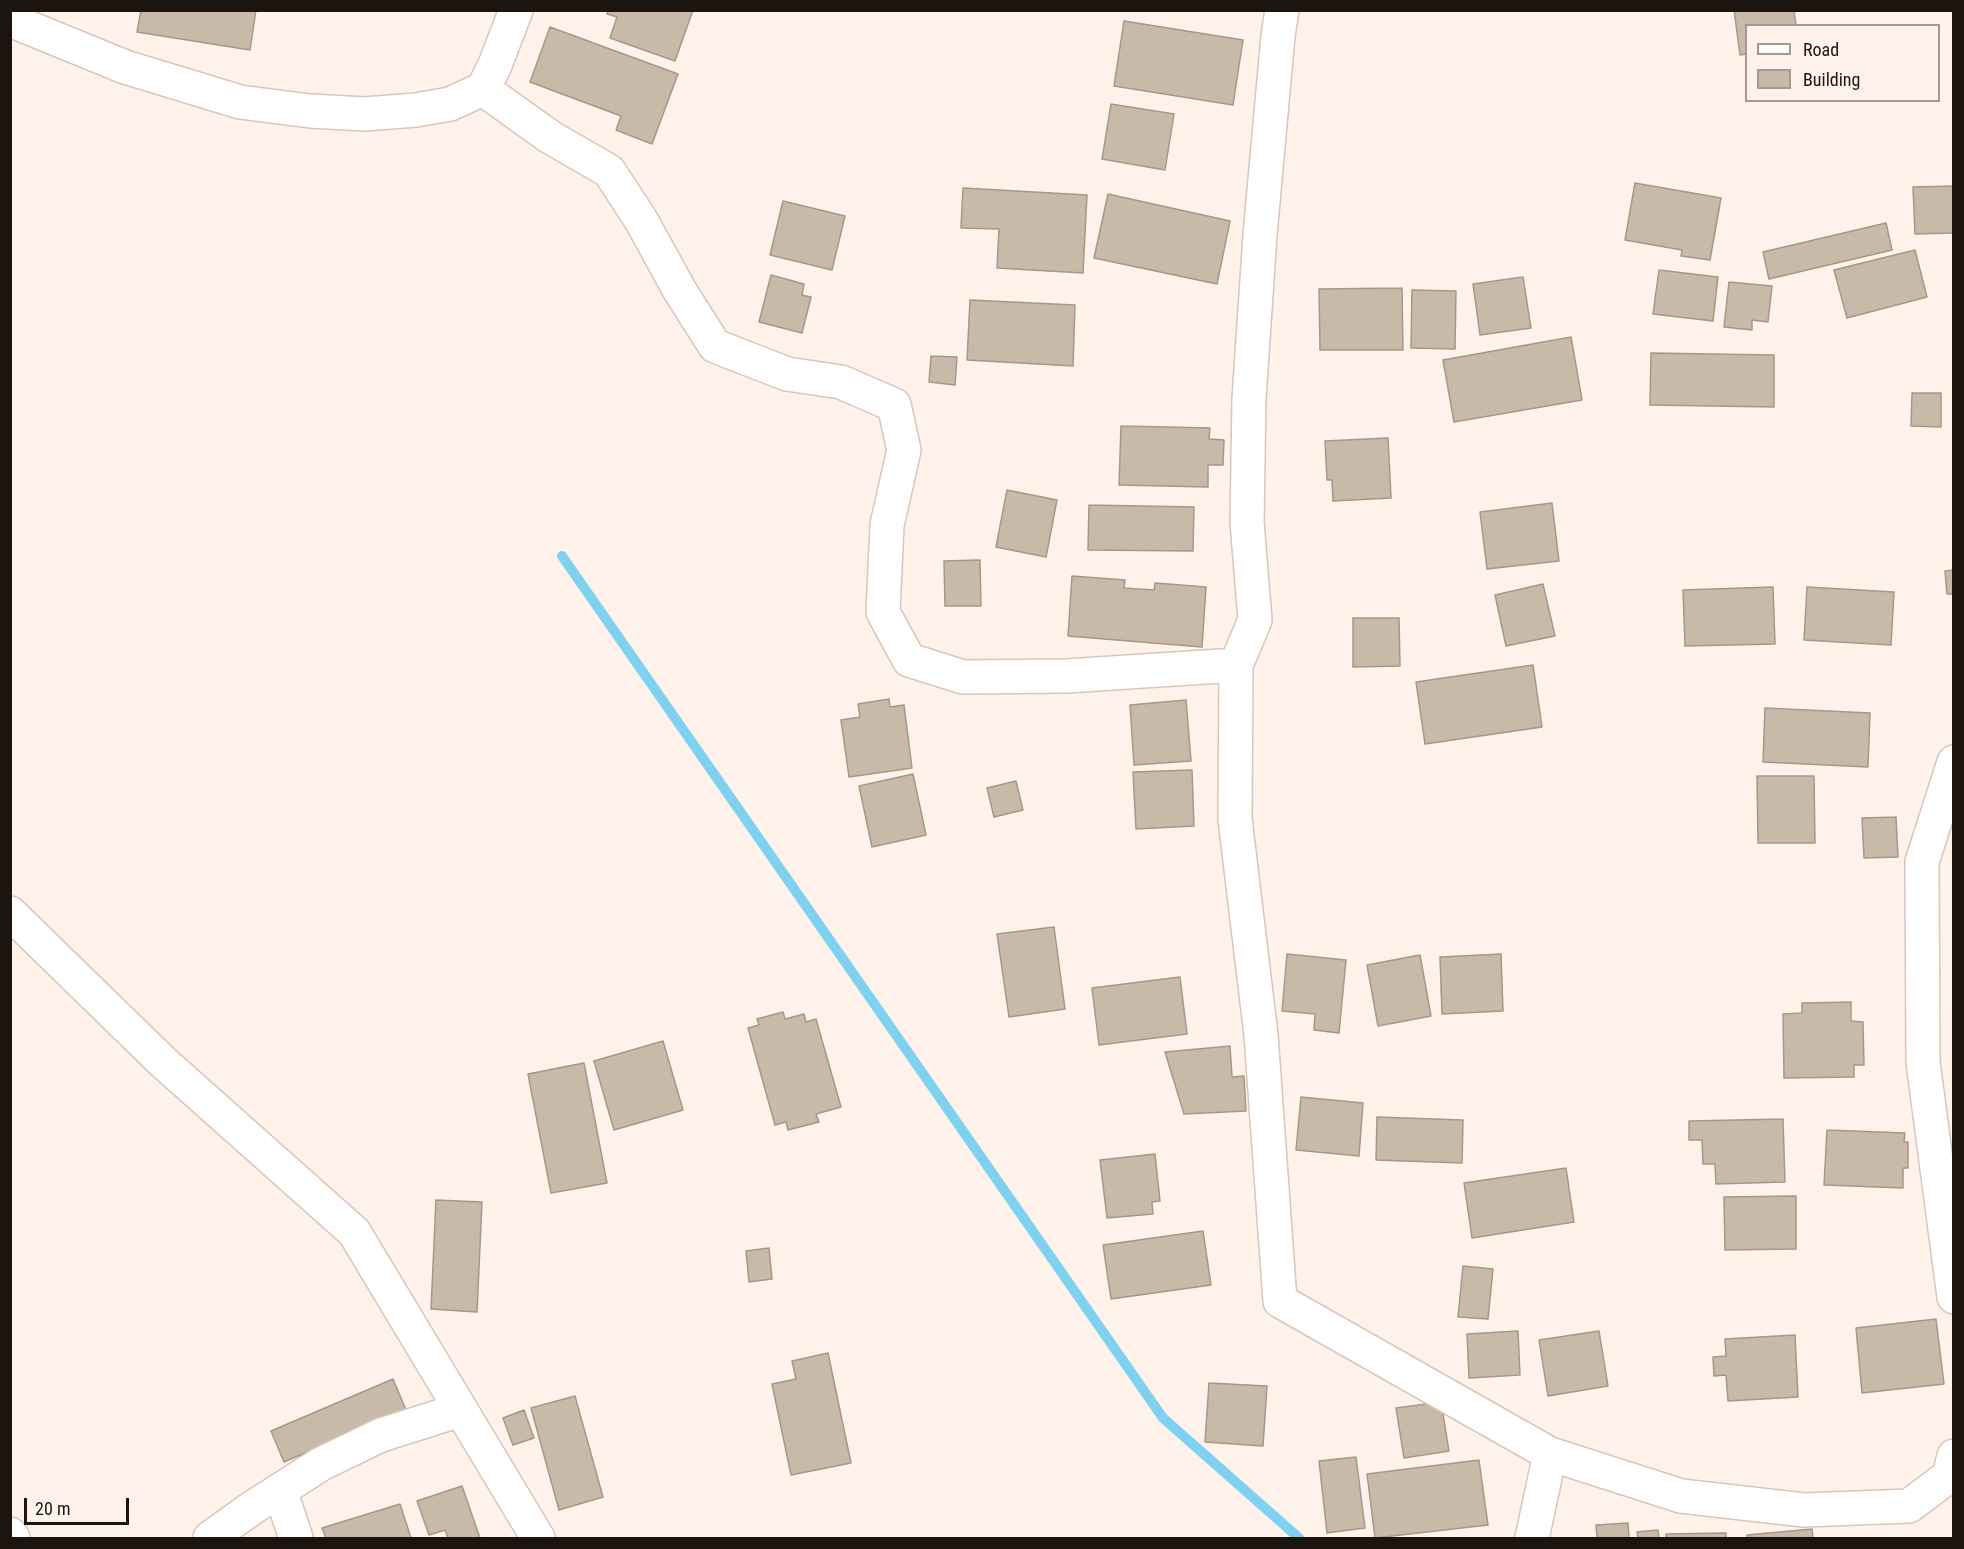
<!DOCTYPE html>
<html>
<head>
<meta charset="utf-8">
<style>
  body { margin:0 }
  #map { position:relative; width:1964px; height:1549px; overflow:hidden; background:#fff2ea; font-family:"Roboto Condensed",sans-serif }
  canvas { display:block }
  .frame { position:absolute; inset:0; border:12px solid #1b140f; pointer-events:none }
  .legend { position:absolute; left:1745px; top:24px; width:195px; height:78px; box-sizing:border-box; background:#fff2ea; border:2px solid #a49992; margin:0; padding:8px 10px; list-style:none; font-size:18px; color:#1b140f }
  .legend li { display:flex; align-items:center; gap:12px; height:30px }
  .legend b { width:30px; border:2px solid #a49992 }
  .scale { position:absolute; left:24px; top:1498px; width:105px; height:27px; box-sizing:border-box; border:3px solid #1b140f; border-top:0; padding-left:8px; font-size:18px; line-height:21px; white-space:nowrap; color:#1b140f; -webkit-text-stroke:4px #fff2ea; paint-order:stroke }
</style>
</head>
<body>
<div id="map">
<canvas width="1964" height="1549"></canvas>
<div class="frame"></div>
<ul class="legend">
<li><b style="height:8px;background:#fff"></b>Road</li>
<li><b style="height:16px;background:#c8b9a8"></b>Building</li>
</ul>
<div class="scale">20 m</div>
</div>
<script>
const context = document.querySelector('canvas').getContext('2d');
context.lineJoin = 'round';
function poly(rows) {
  const path = new Path2D();
  for (const r of rows) {
    path.moveTo(r[0], r[1]);
    for (let i = 2; i < r.length; i += 2) path.lineTo(r[i], r[i + 1]);
  }
  return path;
}
function trace(path, color, width, dash) {
  context.strokeStyle = color;
  context.lineWidth = width;
  context.lineCap = dash ? 'butt' : 'round';
  context.setLineDash(dash || []);
  context.stroke(path);
}
function fill(path, color) {
  context.fillStyle = color;
  context.fill(path, 'evenodd');
}
trace(poly([
  [562,556,1163,1418,1299,1538]
]), '#7ed2f0', 10);
const building = poly([
  [141,10,256,10,250,50,137,32,141,10],
  [608,10,693,10,675,61,610,38,617,17,607,14,608,10],
  [1734,10,1794,10,1796,26,1746,26,1746,54,1740,55,1734,10],
  [1124,21,1243,40,1233,105,1114,86,1124,21],
  [550,27,678,74,652,144,616,130,621,116,530,82,550,27],
  [1111,104,1174,114,1165,170,1102,159,1111,104],
  [1635,183,1721,198,1710,260,1681,256,1682,250,1625,240,1635,183],
  [1954,186,1954,233,1915,234,1913,187,1954,186],
  [963,188,1087,195,1083,273,997,268,999,229,961,228,963,188],
  [1108,194,1230,221,1217,284,1094,258,1108,194],
  [783,201,845,216,832,270,770,255,783,201],
  [1886,223,1892,250,1769,279,1763,252,1886,223],
  [1915,250,1927,297,1847,318,1834,270,1915,250],
  [1659,270,1718,277,1713,321,1653,314,1659,270],
  [771,275,804,284,802,295,811,297,802,333,759,322,771,275],
  [1523,277,1531,328,1480,335,1473,284,1523,277],
  [1729,282,1772,286,1768,322,1752,320,1752,330,1724,327,1729,282],
  [1402,288,1403,350,1320,350,1319,289,1402,288],
  [1412,290,1456,291,1455,349,1411,348,1412,290],
  [970,300,1075,305,1073,366,967,360,970,300],
  [1571,337,1582,400,1454,422,1443,360,1571,337],
  [1651,353,1774,355,1774,407,1650,405,1651,353],
  [931,356,957,357,955,385,929,382,931,356],
  [1912,393,1941,393,1941,427,1911,426,1912,393],
  [1121,426,1210,428,1209,439,1224,440,1223,465,1208,465,1208,487,1119,485,1121,426],
  [1388,438,1391,498,1333,501,1332,480,1327,480,1325,441,1388,438],
  [1007,490,1057,500,1046,557,996,547,1007,490],
  [1552,503,1559,561,1487,569,1480,512,1552,503],
  [1089,505,1194,507,1193,551,1088,550,1089,505],
  [980,560,981,606,945,606,944,561,980,560],
  [1954,570,1954,594,1947,594,1945,571,1954,570],
  [1072,576,1125,580,1124,588,1154,590,1155,583,1206,587,1202,647,1068,636,1072,576],
  [1543,584,1555,636,1506,646,1495,595,1543,584],
  [1773,587,1775,644,1685,646,1683,590,1773,587],
  [1807,587,1894,592,1891,645,1804,640,1807,587],
  [1353,618,1399,618,1400,666,1353,667,1353,618],
  [1533,665,1542,727,1425,744,1416,682,1533,665],
  [889,699,890,707,904,705,912,768,849,777,841,720,860,717,858,704,889,699],
  [1186,700,1191,761,1134,765,1130,705,1186,700],
  [1765,708,1870,713,1868,767,1763,762,1765,708],
  [1192,770,1194,826,1136,829,1133,772,1192,770],
  [913,774,926,835,872,847,859,786,913,774],
  [1757,776,1814,776,1815,843,1758,843,1757,776],
  [1016,781,1023,810,994,817,987,788,1016,781],
  [1896,817,1898,857,1864,858,1862,818,1896,817],
  [1054,927,1065,1009,1009,1017,997,934,1054,927],
  [1287,954,1346,960,1339,1033,1314,1030,1315,1014,1282,1011,1287,954],
  [1501,954,1503,1011,1442,1014,1440,957,1501,954],
  [1420,955,1431,1016,1378,1026,1367,965,1420,955],
  [1180,977,1187,1034,1099,1045,1092,988,1180,977],
  [1851,1002,1851,1021,1863,1022,1864,1065,1854,1065,1854,1077,1784,1078,1783,1014,1802,1013,1802,1003,1851,1002],
  [783,1012,785,1019,804,1014,806,1022,816,1019,841,1107,816,1114,819,1122,788,1130,786,1122,775,1125,748,1028,759,1025,757,1019,783,1012],
  [663,1041,683,1110,614,1130,594,1061,663,1041],
  [1230,1046,1232,1077,1244,1076,1246,1111,1184,1114,1165,1052,1230,1046],
  [584,1063,607,1183,551,1193,528,1074,584,1063],
  [1301,1097,1363,1103,1359,1156,1296,1150,1301,1097],
  [1377,1117,1463,1120,1462,1163,1376,1160,1377,1117],
  [1783,1119,1785,1182,1716,1184,1715,1164,1703,1164,1702,1140,1689,1140,1689,1121,1783,1119],
  [1827,1130,1905,1133,1904,1142,1908,1142,1908,1168,1903,1168,1903,1188,1824,1185,1827,1130],
  [1155,1154,1160,1201,1152,1202,1153,1214,1107,1218,1100,1160,1155,1154],
  [1566,1168,1574,1222,1472,1238,1464,1183,1566,1168],
  [1796,1196,1796,1249,1725,1250,1724,1197,1796,1196],
  [436,1200,482,1202,477,1312,431,1309,436,1200],
  [1203,1231,1211,1285,1111,1299,1103,1245,1203,1231],
  [769,1248,772,1279,749,1282,746,1251,769,1248],
  [1463,1266,1493,1269,1488,1319,1458,1317,1463,1266],
  [1936,1319,1944,1384,1862,1393,1856,1328,1936,1319],
  [1518,1331,1520,1375,1469,1378,1467,1334,1518,1331],
  [1599,1331,1608,1386,1548,1396,1539,1340,1599,1331],
  [1795,1335,1798,1397,1728,1401,1726,1375,1714,1376,1713,1357,1726,1356,1725,1339,1795,1335],
  [828,1353,851,1463,791,1475,772,1384,796,1379,792,1361,828,1353],
  [393,1379,406,1410,284,1462,271,1431,393,1379],
  [1209,1383,1267,1386,1263,1446,1205,1442,1209,1383],
  [575,1396,603,1497,559,1510,531,1408,575,1396],
  [1441,1402,1449,1451,1404,1458,1396,1408,1441,1402],
  [524,1410,534,1438,513,1445,503,1418,524,1410],
  [1356,1457,1365,1528,1327,1533,1319,1461,1356,1457],
  [1479,1460,1488,1525,1375,1538,1367,1474,1479,1460],
  [462,1486,480,1538,448,1538,445,1530,429,1535,417,1501,462,1486],
  [400,1504,411,1538,326,1538,322,1528,400,1504],
  [1628,1523,1629,1538,1597,1538,1596,1525,1628,1523],
  [1812,1529,1813,1538,1747,1538,1747,1535,1812,1529],
  [1658,1530,1659,1538,1638,1538,1637,1532,1658,1530],
  [1726,1533,1726,1538,1666,1538,1666,1534,1726,1533]
]);
fill(building, '#c8b9a8');
trace(building, '#a69787', 1.5);
const street = poly([
  [10,20,125,67,240,102,310,111,365,114,416,110,450,104,483,89,495,65,516,10],
  [483,89,550,137,609,171,641,220,680,291,715,346,787,374,841,382,894,405,904,450,887,525,883,612,909,660,963,677,1066,676,1236,665,1255,620,1247,522,1249,399,1260,235,1278,36,1282,10],
  [1236,665,1235,819,1261,1035,1280,1301,1550,1454,1681,1496,1804,1510,1909,1506,1949,1476,1954,1456],
  [1954,762,1922,862,1923,1062,1954,1297],
  [10,913,163,1062,354,1232,538,1538],
  [280,1490,296,1538],
  [10,1534,13,1538],
  [210,1538,252,1508,321,1464,381,1435,460,1410],
  [1532,1538,1550,1454]
]);
trace(street, '#dac5b9', 36);
trace(street, '#fff', 33);
</script>
</body>
</html>
